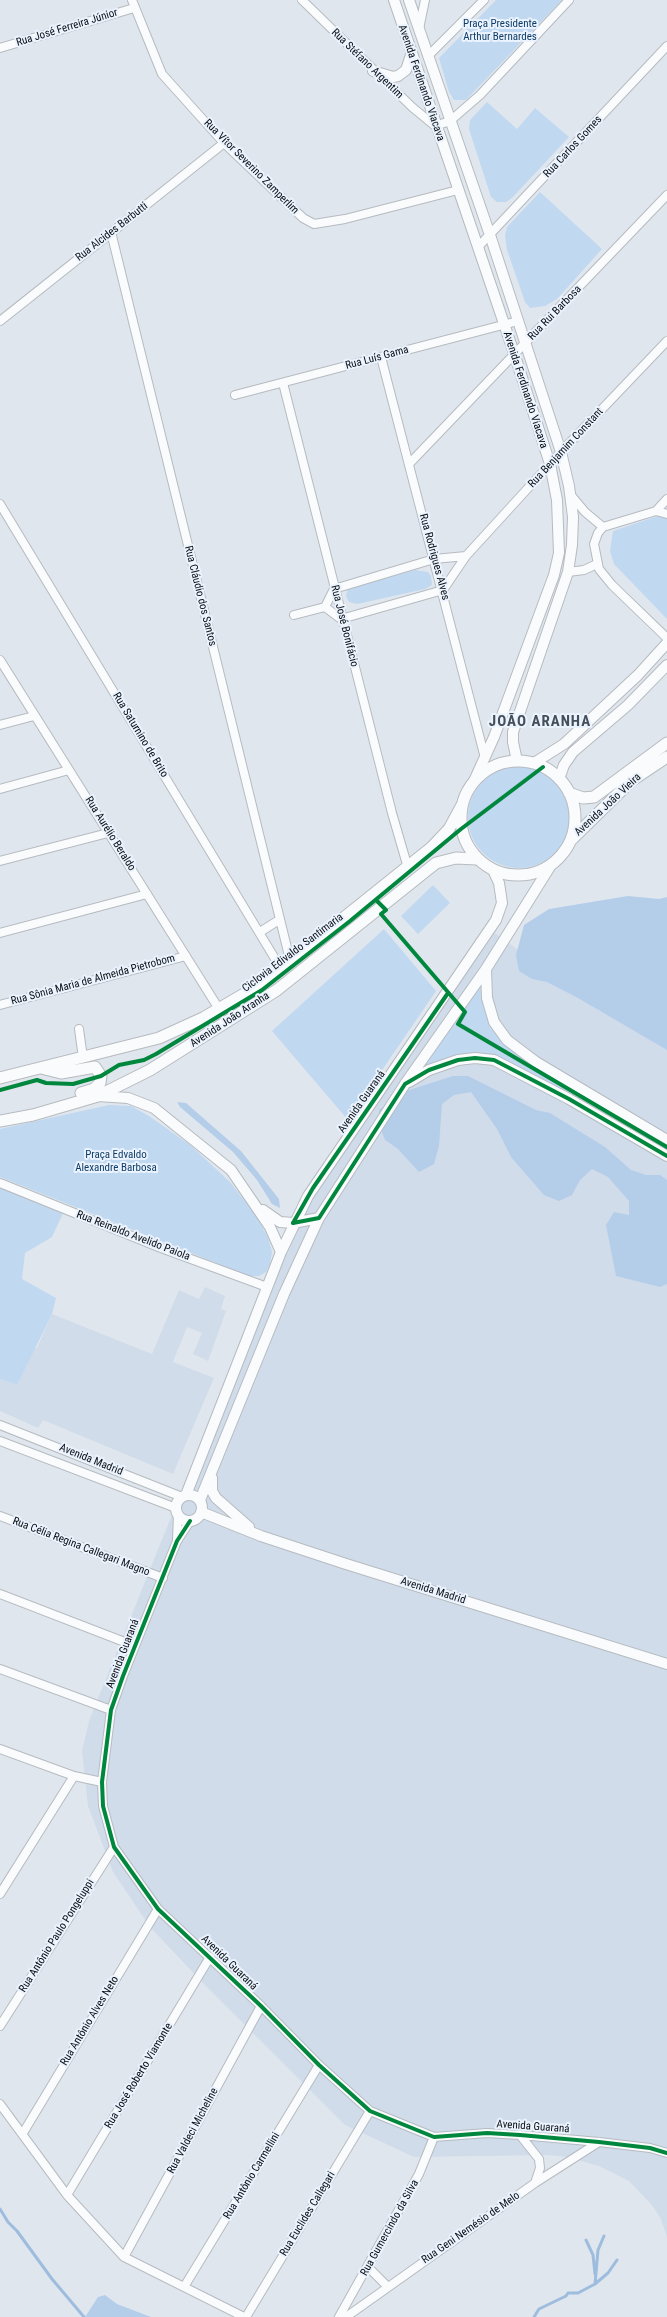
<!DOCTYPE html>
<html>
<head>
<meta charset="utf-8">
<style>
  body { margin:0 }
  canvas { display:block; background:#e0e6ed }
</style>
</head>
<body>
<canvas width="667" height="2317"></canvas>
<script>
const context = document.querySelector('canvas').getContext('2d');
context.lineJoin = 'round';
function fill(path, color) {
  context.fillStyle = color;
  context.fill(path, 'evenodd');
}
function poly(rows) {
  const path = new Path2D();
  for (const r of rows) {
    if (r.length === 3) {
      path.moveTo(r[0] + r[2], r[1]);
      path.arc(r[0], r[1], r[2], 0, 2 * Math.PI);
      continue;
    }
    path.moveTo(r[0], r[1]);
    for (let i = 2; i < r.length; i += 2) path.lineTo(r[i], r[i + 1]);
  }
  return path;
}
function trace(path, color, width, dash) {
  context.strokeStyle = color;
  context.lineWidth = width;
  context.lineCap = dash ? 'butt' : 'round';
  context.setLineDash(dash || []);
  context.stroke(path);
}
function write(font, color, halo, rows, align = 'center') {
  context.font = font + ' "Roboto Condensed",sans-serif';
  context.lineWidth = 4;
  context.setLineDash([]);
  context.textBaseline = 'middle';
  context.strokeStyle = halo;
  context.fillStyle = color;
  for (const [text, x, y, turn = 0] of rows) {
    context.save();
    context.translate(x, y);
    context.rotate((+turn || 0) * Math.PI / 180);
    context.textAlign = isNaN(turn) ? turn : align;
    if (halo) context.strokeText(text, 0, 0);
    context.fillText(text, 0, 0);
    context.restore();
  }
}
fill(poly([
  [495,933,600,1011,667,1042,667,2237,661,2219,652,2205,629,2181,599,2166,567,2157,548,2155,414,2157,345,2125,201,1981,150,1927,113,1872,88,1806,82,1751,89,1721,278,1251,300,1209],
  [205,1287,225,1296,221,1309,226,1311,208,1361,193,1354,202,1333,187,1327,173,1362,214,1378,173,1474,43,1420,38,1428,0,1411,0,1379,17,1385,21,1373,33,1349,37,1348,52,1314,152,1354,179,1290,199,1299]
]), '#d0dcea');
fill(poly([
  [496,0,562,0,466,100,454,100,449,92,439,58],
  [487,102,517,129,535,108,569,137,512,198,506,202,497,202,491,197,469,129,470,120],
  [540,192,602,249,557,299,545,306,530,308,525,302,507,250,505,236,507,227],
  [658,516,667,518,667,619,614,564,610,551,613,531],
  [416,570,428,572,431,576,432,585,425,589,357,604,349,602,346,596,348,588,354,586],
  [519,817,51],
  [433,885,450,903,418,934,401,916],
  [384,929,436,991,348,1120,272,1031],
  [480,984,481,999,489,1024,502,1043,520,1057,567,1084,565,1091,562,1092,494,1057,420,1070],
  [109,1105,131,1106,149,1116,190,1145,230,1182,254,1213,268,1237,272,1252,270,1264,266,1272,259,1276,249,1276,0,1177,0,1129],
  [0,1183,65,1209,52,1237,25,1253,22,1279,56,1298,52,1314,17,1385,0,1379]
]), '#c1d8f1');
fill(poly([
  [628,896,659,899,667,897,667,1050,578,998,547,982,532,979,519,971,516,955,524,925,549,909],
  [453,1076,468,1076,536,1110,550,1113,605,1147,631,1170,646,1175,660,1175,667,1180,667,1284,660,1287,616,1276,606,1225,614,1212,629,1215,629,1201,608,1177,592,1169,580,1180,572,1195,559,1201,544,1195,511,1157,497,1129,471,1092,454,1095,442,1104,439,1146,434,1164,419,1172,398,1149,385,1140,379,1124,379,1110,403,1092],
  [177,1102,186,1103,241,1151,279,1199,280,1208,272,1204,257,1180,233,1152,180,1107],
  [105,2295,117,2304,151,2317,85,2317,98,2297]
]), '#b4ceea');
trace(poly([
  [0,2209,8,2222,17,2231,52,2279,84,2317],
  [586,2240,593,2255,595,2274],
  [595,2284,598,2250,604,2236],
  [534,2317,539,2309,566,2296,568,2293,578,2293,595,2284,608,2273,617,2260]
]), '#9ebdde', 3);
const minor = poly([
  [132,0,162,74,224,143,303,218,314,224,345,219,458,190],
  [302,0,412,107,435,126,450,121,480,95,569,0],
  [419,29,425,0],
  [0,48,134,8],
  [428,56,484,0],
  [111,232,290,960],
  [478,247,667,46],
  [0,321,224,143],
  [381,357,485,758],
  [283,383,392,813,408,868],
  [235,395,518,321],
  [409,464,667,195],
  [570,494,585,512,603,527],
  [0,504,280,967],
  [656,511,667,499],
  [603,527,598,533,594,544,599,569,612,585,667,638],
  [603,527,656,511,667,514],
  [568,572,584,570,597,564],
  [325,607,341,619,443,590,466,556,561,452,667,341],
  [294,615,325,607,334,589,434,559,466,556],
  [0,660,219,1009],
  [0,725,34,716],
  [0,789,69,770],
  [0,861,108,833],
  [260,932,279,920],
  [0,933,147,894],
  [0,1005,186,956],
  [79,1029,83,1058],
  [0,1183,161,1248,267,1287],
  [0,1425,182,1497],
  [0,1441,176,1508],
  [0,1516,163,1578],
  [190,1521,177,1541,123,1676,111,1710,102,1782,103,1806,114,1847,158,1909,261,2006,319,2065,370,2111,434,2137,487,2133,520,2135,599,2142,650,2148,667,2153],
  [177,1540,178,1514],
  [0,1594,135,1646],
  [0,1669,111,1710],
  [0,1749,74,1776,102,1782],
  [0,1894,74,1776],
  [0,2026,114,1847],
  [0,2104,67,2195,124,2257,244,2317],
  [23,2133,158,1909],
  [520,2135,539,2159,540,2168,535,2183],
  [67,2195,210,1957],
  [124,2257,261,2006],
  [368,2267,387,2286],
  [184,2287,319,2065],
  [246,2317,370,2111],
  [339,2317,419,2174,434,2137],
  [346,2317,535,2183,599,2142]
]);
const tertiary = poly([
  [394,0,515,356,550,464,557,500,559,553,554,575,494,737,474,781],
  [409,0,490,235,561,452,569,486,573,517,572,545,568,572,513,732,513,742,517,761],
  [373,71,393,77,398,76,406,70,411,55],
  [534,763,564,744,638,675,667,643],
  [559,779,564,765,573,752,628,705,667,665],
  [486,969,487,998,494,1022,507,1040,536,1062,667,1140],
  [409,1082,429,1070,458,1060,475,1058,494,1060,569,1099,667,1156],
  [98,1096,128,1098,154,1108,231,1170,270,1227,281,1252],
  [263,1210,280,1222,293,1223,319,1218],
  [212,1478,212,1491,216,1498,249,1527],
  [186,1495,281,1252,308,1196,496,920,502,903,499,883,493,870],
  [189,1508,13],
  [200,1500,284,1294,319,1218,405,1084,486,969,551,865],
  [201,1512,261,1536,346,1564,667,1664]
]);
const secondary = poly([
  [518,818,57],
  [569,793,583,798,594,797,667,743],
  [571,840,631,781,667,757],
  [41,1068,61,1073,95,1067,101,1076,100,1083,94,1089,81,1093],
  [0,1078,159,1038,203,1018,261,984,432,847,449,829,462,805],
  [0,1121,33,1115,98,1096,150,1070,277,990,436,863,456,858,477,859]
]);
trace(minor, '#b6bbc0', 10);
trace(tertiary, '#b6bbc0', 12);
trace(secondary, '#b6bbc0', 13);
trace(minor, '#fafbfc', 8);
trace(tertiary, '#fafbfc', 10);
trace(secondary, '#fafbfc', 11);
trace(poly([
  [376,900,386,910,381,914,465,1012,458,1024,667,1147],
  [0,1090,37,1080,46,1083,73,1084,101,1076,119,1065,144,1060,156,1054,262,990,350,921,461,829,543,767],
  [293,1223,319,1218,405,1084,429,1070,458,1060,475,1058,494,1060,569,1099,667,1156],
  [293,1223,313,1188,448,993],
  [190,1521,177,1541,123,1676,111,1710,102,1782,103,1806,114,1847,158,1909,261,2006,319,2065,370,2111,434,2137,487,2133,520,2135,599,2142,650,2148,667,2153]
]), '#00873e', 4);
write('11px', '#0f3c66', '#eaf3fe', [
  ["Praça Presidente",500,24],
  ["Arthur Bernardes",500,37],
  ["Praça Edvaldo",116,1155],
  ["Alexandre Barbosa",116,1168]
]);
write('11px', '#0a0e12', '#eaf3fe', [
  ["Rua José Ferreira Júnior",67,28,-17],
  ["Rua Stéfano Argentim",367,64,44],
  ["Avenida Ferdinando Viacava",421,83,71],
  ["Rua Carlos Gomes",573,147,-47],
  ["Rua Vítor Severino Zamperlim",251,167,45],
  ["Rua Alcides Barbutti",112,232,-38],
  ["Rua Rui Barbosa",555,313,-46],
  ["Rua Luís Gama",377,358,-15],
  ["Avenida Ferdinando Viacava",525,390,72],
  ["Rua Benjamim Constant",566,448,-47],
  ["Rua Rodrigues Alves",434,557,75],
  ["Rua Cláudio dos Santos",200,596,76],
  ["Rua José Bonifácio",344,626,76],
  ["Rua Saturnino de Brito",140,735,59],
  ["Avenida João Vieira",608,805,-43],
  ["Rua Aurélio Beraldo",110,834,58],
  ["Ciclovia Edivaldo Santimaria",293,953,-37],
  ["Rua Sônia Maria de Almeida Pietrobom",93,980,-15],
  ["Avenida João Aranha",230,1020,-33],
  ["Avenida Guaraná",362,1102,-55],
  ["Rua Reinaldo Avelido Paiola",133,1236,21],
  ["Avenida Madrid",91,1460,22],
  ["Rua Célia Regina Callegari Magno",81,1547,21],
  ["Avenida Madrid",433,1591,17],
  ["Avenida Guaraná",123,1654,-69],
  ["Rua Antônio Paulo Pongeluppi",57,1936,-58],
  ["Avenida Guaraná",229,1963,44],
  ["Rua Antônio Alves Neto",90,2021,-59],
  ["Rua José Roberto Viamonte",139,2076,-59],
  ["Avenida Guaraná",533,2127,4],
  ["Rua Valdeci Micheline",193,2131,-62],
  ["Rua Antônio Carmellini",252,2176,-59],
  ["Rua Euclides Callegari",308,2214,-59],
  ["Rua Gumercindo da Silva",390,2228,-61],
  ["Rua Geni Nemésio de Melo",471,2228,-35]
]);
context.letterSpacing = '1px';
write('bold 15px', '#454f5a', '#eaf3fe', [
  ["JOÃO ARANHA",540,722]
]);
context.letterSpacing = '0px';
</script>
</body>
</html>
